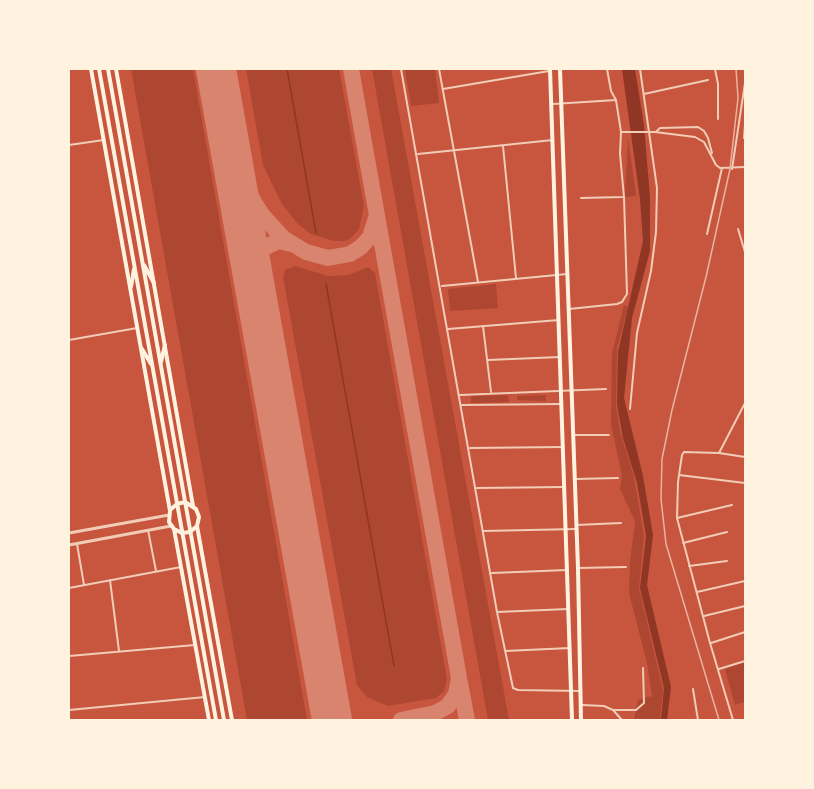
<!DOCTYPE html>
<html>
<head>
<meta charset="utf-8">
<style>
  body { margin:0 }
  #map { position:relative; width:814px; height:789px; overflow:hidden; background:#c8553d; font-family:"Noto Sans",sans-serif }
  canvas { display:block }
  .frame { position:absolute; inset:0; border:70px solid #fff3e0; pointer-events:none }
</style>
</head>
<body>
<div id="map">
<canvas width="814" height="789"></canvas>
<div class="frame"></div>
</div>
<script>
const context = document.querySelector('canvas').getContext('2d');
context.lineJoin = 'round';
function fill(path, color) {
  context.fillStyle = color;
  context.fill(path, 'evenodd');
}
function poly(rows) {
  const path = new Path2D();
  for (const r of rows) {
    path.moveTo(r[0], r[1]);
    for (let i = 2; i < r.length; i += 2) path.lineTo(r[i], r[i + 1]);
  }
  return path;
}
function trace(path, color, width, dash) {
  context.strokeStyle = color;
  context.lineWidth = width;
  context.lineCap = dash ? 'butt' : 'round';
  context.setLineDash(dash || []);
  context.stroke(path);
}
fill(poly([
  [131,69,193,69,307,720,247,720],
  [246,69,339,69,364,206,359,229,351,238,345,241,334,241,311,234,298,224,282,204,263,165],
  [372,69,391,69,509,720,488,720],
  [405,69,435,69,439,103,411,106],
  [628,137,636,196,625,197],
  [295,266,328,276,348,275,368,267,375,273,447,679,444,691,436,698,388,706,367,697,357,685,283,277,285,270],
  [496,284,498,308,450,311,448,289],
  [624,305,628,307,617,348,616,405,620,431,634,477,644,536,639,588,663,690,660,720,634,720,638,700,652,696,647,663,629,593,630,562,635,521,620,489,622,476,611,424,612,354],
  [508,395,509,402,471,403,471,396],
  [546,395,546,401,517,400,517,396],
  [745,662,745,702,735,705,725,669]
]), '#ae4732');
fill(poly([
  [622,69,635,69,644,125,650,197,650,251,632,318,624,398,643,476,653,535,647,585,671,687,667,720,661,720,664,688,640,588,646,536,637,483,623,438,617,404,618,352,643,241,640,199]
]), '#8f3625');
trace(poly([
  [287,69,316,233],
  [326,284,394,666]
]), '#8f3625', 1.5);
trace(poly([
  [351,69,459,678,456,694,448,706,435,713,401,720],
  [232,157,254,202,263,216,283,238,306,252,328,258,350,254,361,247,370,237,376,218],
  [253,277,255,259,262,249,278,241,291,244],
  [460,683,467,720],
  [329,701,332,712,338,720]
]), '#d8846e', 16);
trace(poly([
  [216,69,332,720]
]), '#d8846e', 40);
trace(poly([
  [401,69,497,612,513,688,518,690,580,691],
  [439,69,478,282],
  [607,69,611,91,616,100],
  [715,69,718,84,718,119],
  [443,89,549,71],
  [644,94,708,80],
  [553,104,616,100,621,132,655,132,695,137,704,142,716,165,720,168,745,167],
  [656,132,660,128,698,127,704,131,708,138,712,153],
  [744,138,745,124],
  [69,145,104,140],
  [503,146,516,278],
  [418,154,553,140],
  [732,169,745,83],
  [581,198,623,197],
  [738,229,745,252],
  [707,234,722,168],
  [442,286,567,274],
  [569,309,617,304,622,302,627,294,624,197,620,154,621,132],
  [483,326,491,392],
  [448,329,559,320],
  [69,340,137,328],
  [488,360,560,357],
  [460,395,606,389],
  [462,405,561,404],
  [630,409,637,333,651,271,656,232,657,188,640,69],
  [573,435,609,435],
  [470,448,563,447],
  [719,453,745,403],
  [679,475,682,455,684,452,719,453,745,457],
  [576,479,618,478],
  [477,488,564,487],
  [677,518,732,505],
  [576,525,621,523],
  [148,530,156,571],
  [483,531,576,529],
  [683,543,727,532],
  [77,544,84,585],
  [689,566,727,561],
  [578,568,626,567],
  [492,573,567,570],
  [110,580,119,651],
  [69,588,181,567],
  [697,592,745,581],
  [497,612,568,609],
  [704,616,745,606],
  [711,643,745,632],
  [505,651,570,648],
  [69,656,195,645],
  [719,669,745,661],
  [693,689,698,720],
  [582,705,604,706,613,710,622,720],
  [69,710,205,697],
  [613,710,636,710,644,703,643,668],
  [733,720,710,643,677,518,678,482,679,475,745,483]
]), '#f1ccb7', 2);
trace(poly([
  [69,533,169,515],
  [69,545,171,526]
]), '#f1ccb7', 3);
trace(poly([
  [91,69,170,511,169,522,174,529,209,720],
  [116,69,193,506],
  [170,510,177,504,185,502,196,509,199,517,197,526,190,532,182,533,174,529],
  [197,526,232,720]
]), '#fff3e0', 4);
trace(poly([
  [99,69,216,720],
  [108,69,224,720],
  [144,265,154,283],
  [131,287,134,269],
  [142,349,151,364],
  [161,362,165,345]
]), '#fff3e0', 4);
trace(poly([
  [550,69,572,720],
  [560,69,578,568,581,720]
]), '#fff3e0', 4);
trace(poly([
  [719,720,666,544,661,499,662,459,672,410,706,277,730,169,738,98,736,69]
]), '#e9b49f', 1.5);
</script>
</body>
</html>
